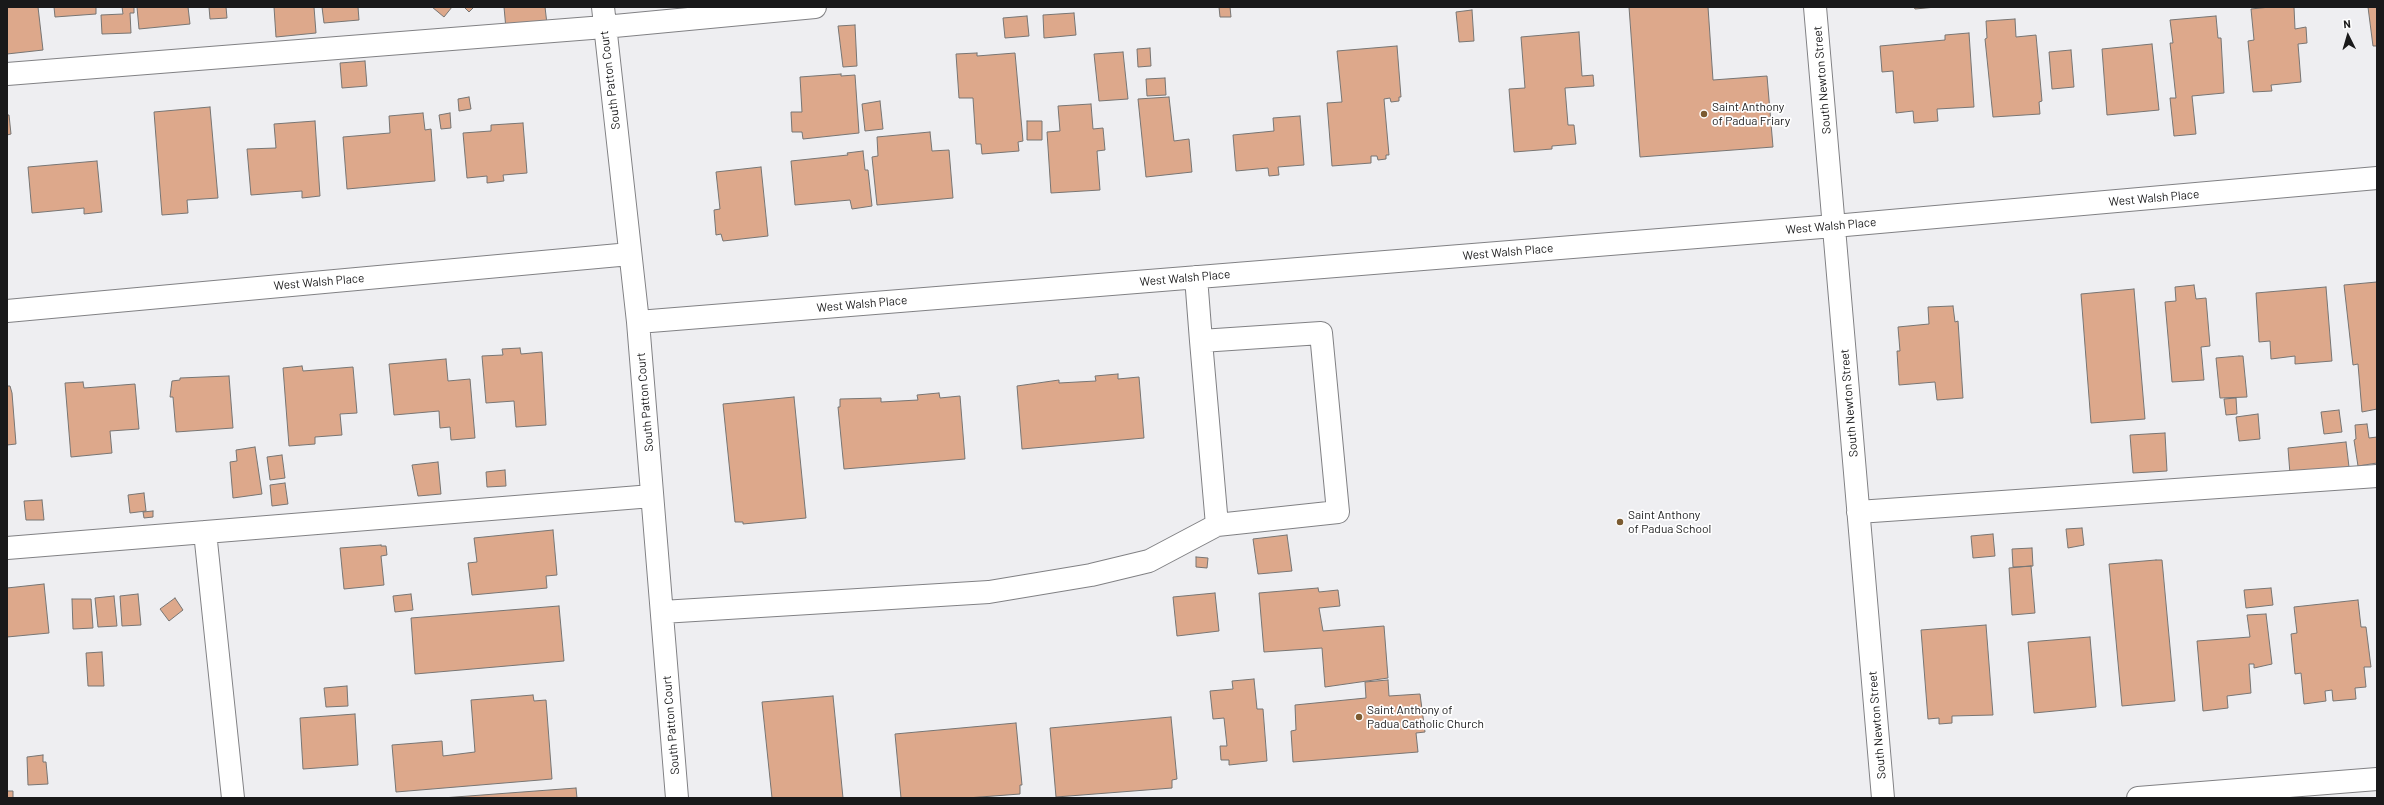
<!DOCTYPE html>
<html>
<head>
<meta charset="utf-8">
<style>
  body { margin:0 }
  #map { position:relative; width:2384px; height:805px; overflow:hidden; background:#eeeef1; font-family:Barlow,sans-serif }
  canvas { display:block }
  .frame { position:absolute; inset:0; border:8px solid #19191a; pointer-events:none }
  .north { position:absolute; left:2328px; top:16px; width:40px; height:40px; -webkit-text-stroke:3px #fff; paint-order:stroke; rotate:355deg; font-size:11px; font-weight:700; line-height:16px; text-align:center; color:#19191a }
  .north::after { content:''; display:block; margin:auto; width:14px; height:18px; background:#19191a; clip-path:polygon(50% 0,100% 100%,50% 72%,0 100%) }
</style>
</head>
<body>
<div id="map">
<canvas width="2384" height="805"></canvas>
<div class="frame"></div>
<div class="north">N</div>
</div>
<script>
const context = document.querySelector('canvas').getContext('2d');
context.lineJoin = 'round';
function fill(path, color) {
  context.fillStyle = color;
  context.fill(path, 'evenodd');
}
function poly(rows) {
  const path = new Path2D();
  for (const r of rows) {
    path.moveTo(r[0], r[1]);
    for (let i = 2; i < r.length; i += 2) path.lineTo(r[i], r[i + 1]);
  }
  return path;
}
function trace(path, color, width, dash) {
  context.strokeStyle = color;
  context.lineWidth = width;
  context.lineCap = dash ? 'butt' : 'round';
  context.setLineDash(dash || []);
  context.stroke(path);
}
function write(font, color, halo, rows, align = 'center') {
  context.font = font + ' Barlow,sans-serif';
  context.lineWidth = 3.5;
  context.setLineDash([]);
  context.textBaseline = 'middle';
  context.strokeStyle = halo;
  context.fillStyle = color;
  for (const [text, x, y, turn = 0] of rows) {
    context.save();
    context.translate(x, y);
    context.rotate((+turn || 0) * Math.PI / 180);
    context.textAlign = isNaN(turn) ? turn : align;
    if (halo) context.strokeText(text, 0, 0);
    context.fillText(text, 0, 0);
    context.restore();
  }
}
const building = poly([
  [7,7,38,7,43,50,7,54,7,7],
  [54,7,96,7,96,14,55,17,54,7],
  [122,7,134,7,134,13,130,13,131,33,102,34,101,15,123,14,122,7],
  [137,7,188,7,190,24,139,29,137,7],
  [209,7,226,7,227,18,210,19,209,7],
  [274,7,314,7,316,33,276,37,274,7],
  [322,7,358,7,359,20,324,23,322,7],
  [432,7,452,7,444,17,432,7],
  [464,7,474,7,469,12,464,7],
  [504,7,545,7,547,24,506,29,504,7],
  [1219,7,1230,7,1231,17,1220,17,1219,7],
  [1629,7,1708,7,1713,80,1767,76,1773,147,1640,157,1629,7],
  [1914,7,1936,7,1915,9,1914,7],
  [2270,7,2294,7,2295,29,2306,27,2307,43,2298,44,2301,82,2271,85,2272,91,2253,92,2248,41,2254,40,2251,9,2270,7],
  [2368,7,2377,7,2377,46,2373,46,2368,7],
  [1472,10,1474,41,1459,42,1456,12,1472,10],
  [1074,13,1076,35,1044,38,1043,15,1074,13],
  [1027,16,1029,36,1005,38,1003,18,1027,16],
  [2216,16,2218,38,2221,38,2224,93,2192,96,2196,134,2174,136,2170,98,2176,98,2170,43,2173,43,2170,20,2216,16],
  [2015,19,2016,37,2036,35,2042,101,2039,102,2040,114,1993,117,1985,39,1987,38,1986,21,2015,19],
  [855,25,857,66,843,67,838,26,855,25],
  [1579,32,1582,76,1593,75,1594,86,1565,88,1568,125,1574,125,1576,144,1552,146,1552,149,1514,152,1509,89,1525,88,1521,37,1579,32],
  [1969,33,1974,107,1937,109,1938,121,1914,123,1913,111,1896,113,1893,71,1882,72,1880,46,1945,40,1945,35,1969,33],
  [2152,44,2159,110,2107,115,2102,49,2152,44],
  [1397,46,1401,97,1399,97,1399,101,1391,102,1390,98,1384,99,1389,155,1386,155,1386,159,1378,160,1377,156,1371,156,1371,163,1332,166,1327,103,1342,102,1337,51,1397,46],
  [1150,48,1151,66,1138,67,1137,49,1150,48],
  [2071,50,2074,87,2052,89,2049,52,2071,50],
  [1123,52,1128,99,1099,101,1094,54,1123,52],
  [977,53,977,56,1015,53,1023,141,1018,142,1019,151,982,154,981,144,976,144,973,98,959,98,956,54,977,53],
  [365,61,367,86,342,88,340,63,365,61],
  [841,74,841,76,855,75,859,133,803,139,802,132,792,132,791,112,802,112,800,77,841,74],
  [1165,78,1166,95,1147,96,1146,79,1165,78],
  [469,97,471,109,459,111,458,99,469,97],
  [1169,97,1174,141,1189,139,1192,172,1146,177,1138,99,1169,97],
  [880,101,883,129,865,131,862,104,880,101],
  [1091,104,1093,129,1103,128,1105,150,1097,151,1100,190,1051,193,1047,132,1060,131,1058,106,1091,104],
  [210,107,218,198,187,200,188,213,162,215,154,112,210,107],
  [423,113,425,130,431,129,435,181,347,189,343,137,390,133,389,116,423,113],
  [450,113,451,128,441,129,439,115,450,113],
  [7,115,9,115,11,134,7,135,7,115],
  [1300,116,1304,165,1278,167,1279,175,1269,176,1268,168,1236,171,1233,135,1274,131,1273,118,1300,116],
  [315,121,320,196,302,198,302,191,251,195,247,149,276,148,274,124,315,121],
  [1027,121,1042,121,1042,140,1027,140,1027,121],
  [523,123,527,173,503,175,504,181,487,183,487,176,467,178,463,133,491,131,491,125,523,123],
  [930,132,932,151,949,150,953,198,877,205,872,157,878,156,877,137,930,132],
  [863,151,865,170,868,170,872,206,852,209,850,200,795,205,791,161,848,155,847,153,863,151],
  [97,161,102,212,84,214,84,208,32,213,28,167,97,161],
  [761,167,768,236,723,241,721,234,716,235,714,210,720,209,716,172,761,167],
  [2377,282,2377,409,2362,412,2358,364,2353,365,2344,285,2377,282],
  [2194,285,2196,299,2206,298,2210,346,2201,347,2204,380,2172,382,2165,302,2176,301,2175,287,2194,285],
  [2326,287,2332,361,2295,364,2295,356,2271,359,2270,341,2259,342,2256,293,2326,287],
  [2134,289,2145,419,2091,423,2081,294,2134,289],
  [1953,306,1955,322,1958,321,1963,398,1937,400,1935,382,1899,385,1897,351,1900,351,1898,327,1929,324,1928,307,1953,306],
  [520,348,521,354,542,352,546,425,516,427,514,401,486,403,482,356,503,355,502,349,520,348],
  [2239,356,2243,356,2247,397,2220,398,2216,358,2239,356],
  [446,359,448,381,470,379,475,438,451,440,450,427,440,428,439,411,394,415,389,364,446,359],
  [302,366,303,371,353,367,357,413,340,414,342,435,315,437,315,444,289,446,283,368,302,366],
  [1118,374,1118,379,1139,377,1144,438,1022,449,1017,386,1059,380,1059,383,1096,381,1095,376,1118,374],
  [229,376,233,428,176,432,173,397,170,397,172,381,180,380,180,378,229,376],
  [83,382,84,388,135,384,139,429,110,431,112,453,71,457,65,383,83,382],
  [7,386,10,386,12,393,16,444,7,445,7,386],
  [939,393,940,398,960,396,965,459,844,469,838,407,840,407,840,399,881,398,881,402,918,400,917,395,939,393],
  [794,397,806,518,743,524,743,522,735,522,723,404,794,397],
  [2236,398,2237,414,2226,415,2224,399,2236,398],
  [2339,410,2342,432,2324,434,2321,412,2339,410],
  [2258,414,2260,439,2239,441,2236,417,2258,414],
  [2367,424,2369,438,2377,437,2377,463,2358,466,2354,440,2356,439,2355,425,2367,424],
  [2165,433,2167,471,2133,473,2130,435,2165,433],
  [2346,442,2349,467,2290,474,2288,448,2346,442],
  [255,447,262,494,233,498,230,462,237,461,236,450,255,447],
  [282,455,285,478,270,480,267,457,282,455],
  [438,462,441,494,418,496,412,465,438,462],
  [505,470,506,486,487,487,486,472,505,470],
  [285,483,288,504,272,506,270,485,285,483],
  [144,493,146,511,130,513,128,495,144,493],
  [42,500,44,520,26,520,24,501,42,500],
  [153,511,153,517,144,518,143,512,153,511],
  [2082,528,2084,545,2068,548,2066,529,2082,528],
  [553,530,557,575,546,576,547,588,472,595,468,563,477,562,474,538,553,530],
  [1993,534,1995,556,1973,558,1971,536,1993,534],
  [1287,535,1292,571,1258,574,1253,539,1287,535],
  [381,545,381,546,386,546,387,555,381,556,384,585,344,589,340,548,381,545],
  [2032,548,2033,566,2013,567,2012,549,2032,548],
  [1196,557,1208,558,1207,568,1196,567,1196,557],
  [2156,560,2162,560,2175,701,2122,706,2109,564,2156,560],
  [2031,566,2035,613,2012,615,2009,568,2031,566],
  [44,584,49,633,7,637,7,588,44,584],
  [1318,588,1319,592,1338,590,1340,606,1319,608,1323,631,1384,626,1388,678,1325,687,1322,648,1264,652,1259,593,1318,588],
  [2271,588,2273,605,2246,608,2244,590,2271,588],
  [1215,593,1219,631,1177,636,1173,597,1215,593],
  [138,594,141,625,122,626,120,596,138,594],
  [411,594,413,610,395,612,393,596,411,594],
  [114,596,117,626,98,627,95,598,114,596],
  [175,598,183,610,169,621,160,609,175,598],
  [72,599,91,599,93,628,73,629,72,599],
  [2358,600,2361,627,2366,627,2371,667,2364,667,2366,687,2355,688,2356,699,2333,701,2332,690,2325,691,2326,701,2304,704,2301,673,2295,674,2291,634,2297,633,2294,607,2358,600],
  [559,606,564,661,415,674,411,618,559,606],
  [2266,614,2272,664,2254,668,2254,664,2249,664,2251,693,2227,696,2228,708,2203,711,2197,641,2250,637,2247,615,2266,614],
  [1986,625,1993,715,1952,716,1952,723,1939,724,1939,718,1928,719,1921,630,1986,625],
  [2090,637,2096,707,2034,713,2028,642,2090,637],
  [102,652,104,686,88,686,86,653,102,652],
  [1254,679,1257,709,1263,709,1267,761,1229,765,1229,760,1221,760,1220,746,1227,746,1224,718,1213,719,1210,691,1233,689,1232,681,1254,679],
  [1388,680,1389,696,1420,694,1425,732,1416,733,1418,752,1293,762,1291,731,1296,730,1295,705,1366,698,1365,682,1388,680],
  [347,686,348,706,326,707,324,688,347,686],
  [533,695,534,701,546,700,552,779,396,792,392,745,442,741,443,756,475,752,471,700,533,695],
  [833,696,843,798,772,798,762,702,833,696],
  [355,714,358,765,303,769,300,718,355,714],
  [1171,717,1177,779,1172,780,1172,788,1056,797,1050,728,1171,717],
  [1016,723,1022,785,1020,785,1020,794,967,798,901,798,895,734,1016,723],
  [43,755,43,762,46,762,48,784,28,785,27,757,43,755],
  [576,788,577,798,442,798,576,788],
  [7,791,13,791,13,798,7,798,7,791]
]);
fill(building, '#dda88b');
trace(building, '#777573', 1);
const minor = poly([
  [603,7,638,322,677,798],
  [1815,7,1883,798],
  [7,74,604,27,815,7],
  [1196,277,1201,341,1217,525,1338,512,1321,333,1201,341],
  [7,311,630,254],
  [638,322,1834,226,2377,178],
  [1858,512,2377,476],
  [205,532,233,798],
  [7,548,652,496],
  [662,612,989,592,1091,575,1149,561,1217,525],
  [2138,798,2377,779]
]);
trace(minor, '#818184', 24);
trace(minor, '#fff', 22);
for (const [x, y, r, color] of [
  [1704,114,4,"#7b5b31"],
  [1620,522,4,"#7b5b31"],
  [1359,717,4,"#7b5b31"]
]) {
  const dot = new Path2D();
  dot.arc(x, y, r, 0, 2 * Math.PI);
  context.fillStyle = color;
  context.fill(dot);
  trace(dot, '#fff', 1.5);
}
write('12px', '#19191a', '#fff', [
  ["South Patton Court",610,80,-97],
  ["South Newton Street",1822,80,-95],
  ["West Walsh Place",2154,198,-5],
  ["West Walsh Place",1831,226,-5],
  ["West Walsh Place",1508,252,-5],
  ["West Walsh Place",1185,278,-5],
  ["West Walsh Place",319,282,-5],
  ["West Walsh Place",862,304,-5],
  ["South Patton Court",645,402,-95],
  ["South Newton Street",1849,403,-95],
  ["South Patton Court",671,725,-95],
  ["South Newton Street",1877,725,-95]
]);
write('12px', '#19191a', '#fff', [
  ["Saint Anthony",1712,107],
  ["of Padua Friary",1712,121],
  ["Saint Anthony",1628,515],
  ["of Padua School",1628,529],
  ["Saint Anthony of",1367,710],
  ["Padua Catholic Church",1367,724]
], 'left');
</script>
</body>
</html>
